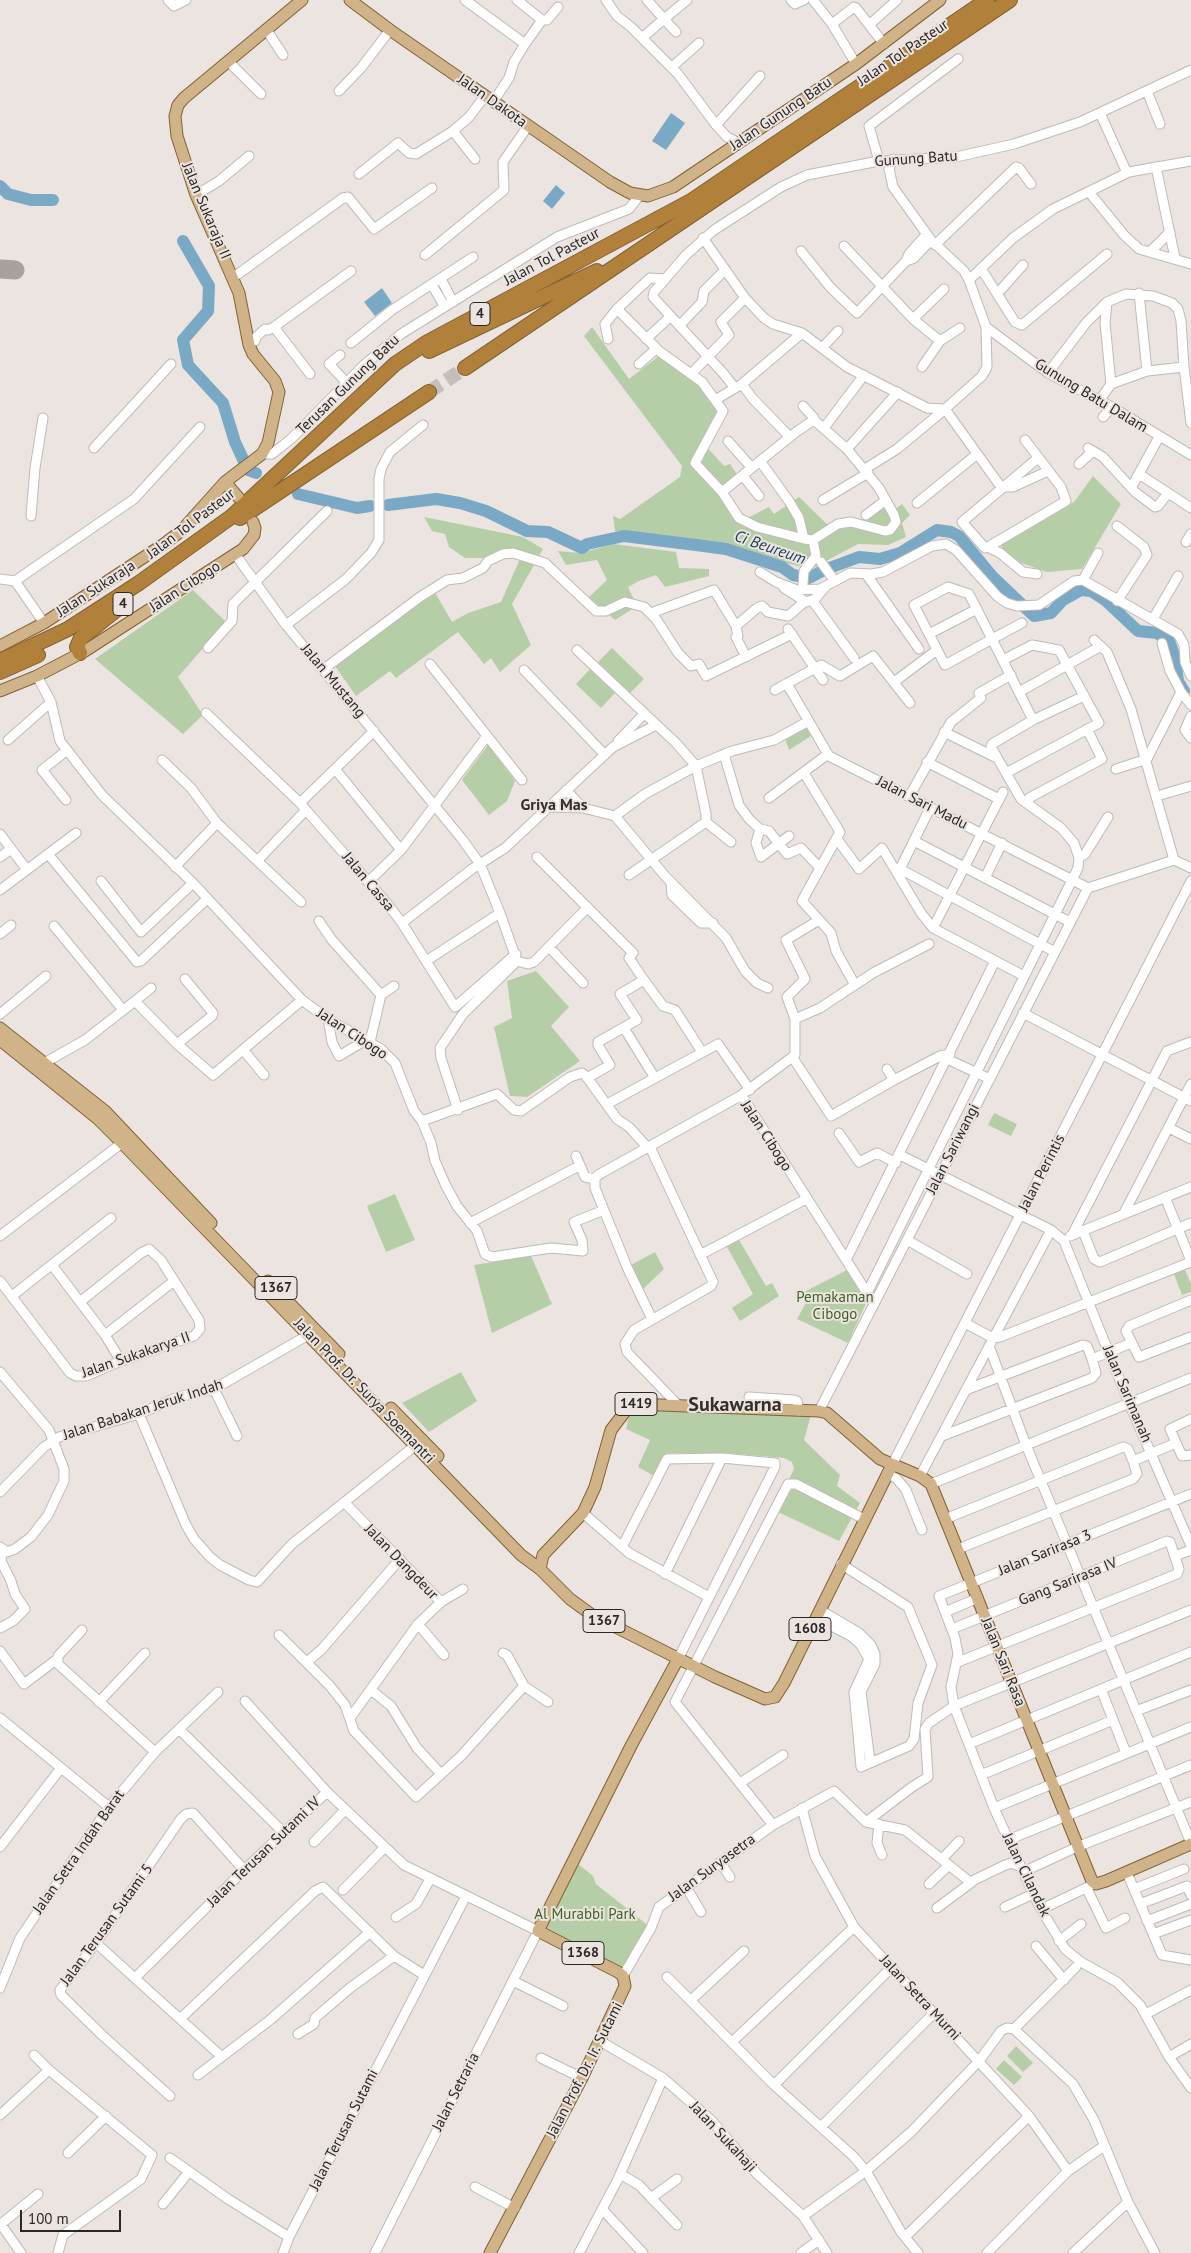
<!DOCTYPE html>
<html>
<head>
<meta charset="utf-8">
<style>
  body { margin:0 }
  #map { position:relative; width:1191px; height:2253px; overflow:hidden; background:#ece4e1; font-family:"PT Sans",sans-serif }
  canvas { display:block }
  .scale { position:absolute; left:20px; top:2210px; width:101px; height:22px; box-sizing:border-box; border:2px solid #2a2725; border-top:0; padding-left:6px; font-size:15px; line-height:18px; white-space:nowrap; color:#2a2725; -webkit-text-stroke:4px #ece4e1; paint-order:stroke }
</style>
</head>
<body>
<div id="map">
<canvas width="1191" height="2253"></canvas>
<div class="scale">100 m</div>
</div>
<script>
const context = document.querySelector('canvas').getContext('2d');
context.lineJoin = 'round';
function fill(path, color) {
  context.fillStyle = color;
  context.fill(path, 'evenodd');
}
function poly(rows) {
  const path = new Path2D();
  for (const r of rows) {
    path.moveTo(r[0], r[1]);
    for (let i = 2; i < r.length; i += 2) path.lineTo(r[i], r[i + 1]);
  }
  return path;
}
function trace(path, color, width, dash) {
  context.strokeStyle = color;
  context.lineWidth = width;
  context.lineCap = dash ? 'butt' : 'round';
  context.setLineDash(dash || []);
  context.stroke(path);
}
function write(font, color, halo, rows, align = 'center') {
  context.font = font + ' "PT Sans",sans-serif';
  context.lineWidth = 4;
  context.setLineDash([]);
  context.textBaseline = 'middle';
  context.strokeStyle = halo;
  context.fillStyle = color;
  for (const [text, x, y, turn = 0] of rows) {
    context.save();
    context.translate(x, y);
    context.rotate((+turn || 0) * Math.PI / 180);
    context.textAlign = isNaN(turn) ? turn : align;
    if (halo) context.strokeText(text, 0, 0);
    context.fillText(text, 0, 0);
    context.restore();
  }
}
fill(poly([
  [592,327,629,379,659,356,701,385,722,412,703,443,724,466,730,464,738,476,718,494,728,510,740,522,769,507,774,514,799,497,832,529,858,523,884,504,890,513,902,504,910,515,902,523,906,537,888,545,858,544,811,569,713,546,615,531,613,516,620,519,680,477,682,466,584,336],
  [1093,476,1121,504,1082,569,1047,572,1007,558,1001,545,1074,502],
  [424,517,523,537,543,549,512,604,531,645,500,672,491,658,484,664,458,632,396,678,390,671,356,696,335,666,434,591,452,622,468,613,501,602,520,559,505,553,488,558,465,558,449,547,445,534,432,531],
  [614,544,676,552,679,568,709,569,709,576,665,587,656,575,639,581,628,587,637,606,615,620,589,597,607,580,597,560,566,565,558,551,580,553],
  [193,590,226,622,178,677,203,715,183,734,95,659],
  [612,648,644,679,630,693,598,662],
  [590,669,615,693,601,708,576,684],
  [805,725,811,736,789,750,784,736],
  [488,745,515,781,507,801,489,815,462,780],
  [536,971,569,1007,551,1026,580,1061,527,1097,510,1096,494,1027,512,1018,507,981],
  [994,1113,1017,1124,1011,1136,988,1125],
  [395,1194,415,1240,386,1252,367,1206],
  [738,1238,766,1286,772,1283,779,1296,740,1321,732,1308,753,1294,726,1245],
  [655,1252,664,1269,641,1291,629,1266],
  [531,1256,552,1304,492,1333,474,1265],
  [847,1270,867,1301,848,1343,797,1319,806,1303,800,1294],
  [1185,1270,1191,1284,1191,1292,1182,1295,1174,1274],
  [461,1372,477,1401,429,1432,402,1403],
  [648,1410,811,1415,804,1440,840,1475,837,1486,860,1503,839,1541,774,1510,794,1469,792,1462,784,1458,726,1453,667,1453,654,1476,638,1467,650,1440,626,1429,629,1416],
  [577,1863,593,1876,596,1884,650,1927,626,1971,544,1929],
  [1016,2046,1033,2063,1023,2072,1007,2056],
  [1004,2060,1022,2077,1014,2085,996,2069]
]), '#b6cea7');
fill(poly([
  [671,113,685,123,666,150,652,141],
  [556,185,565,193,552,209,543,201],
  [382,288,392,303,375,316,364,302]
]), '#7aa9c6');
trace(poly([
  [0,186,8,194,31,200,53,200],
  [183,241,209,286,208,311,183,340,188,365,223,403,235,442,248,470,256,473],
  [298,494,357,508,370,506],
  [388,505,436,499,460,503,486,511,527,531,548,532,582,548,587,544,624,536,696,545,726,549,782,567,793,575,809,578,824,570,859,557,880,559,900,553,937,530,951,532,959,536,992,576,1034,616,1051,613,1063,600,1081,590,1091,591,1105,600,1138,631,1157,633,1169,641,1175,657,1178,681,1184,691]
]), '#7aa9c6', 12);
trace(poly([
  [0,269,15,270]
]), '#a8a19e', 19);
trace(poly([
  [429,392,465,368]
]), '#c5bebb', 14, [14, 7]);
const minor = poly([
  [168,0,174,6,186,0],
  [465,0,521,41],
  [517,0,542,20],
  [606,0,617,16,631,27,678,74,716,125,727,137,740,143],
  [647,0,664,19,687,0],
  [791,0,795,4,804,0],
  [813,0,832,24,856,64],
  [832,24,854,7,856,8,884,44],
  [869,25,897,0],
  [266,29,283,55],
  [642,38,664,19,676,32],
  [228,61,261,94],
  [672,67,699,43],
  [339,91,361,68,390,30],
  [1147,91,1160,124],
  [493,102,509,78,514,62,525,44,542,20,547,20,558,7],
  [1100,113,1127,173],
  [716,125,760,76],
  [453,131,475,159],
  [893,159,889,169,893,187,931,240,964,271,969,280,986,327,1048,373,1112,407,1191,455],
  [879,161,869,126,958,59],
  [1156,167,1175,258],
  [359,174,398,143,409,153,416,154,453,131,469,117,485,96],
  [1089,192,1124,235,1139,249,1191,264],
  [196,195,219,181,249,156],
  [703,238,745,298,764,318,773,324,802,333,847,367,927,408,945,409,982,376,987,367,986,327],
  [935,245,1016,167,1019,168,1031,184],
  [844,246,913,319,940,341,960,328],
  [801,251,830,287,857,313,906,261,909,254,926,235],
  [1151,251,1170,232],
  [425,255,504,190,503,162,528,126],
  [906,261,914,258,931,240],
  [982,270,1015,322,1022,325,1107,254],
  [234,277,343,198,348,197,374,229,432,188],
  [441,279,453,302],
  [969,280,1013,238,1053,209,1129,172,1191,161],
  [432,285,445,307],
  [998,293,1023,265],
  [1139,293,1147,371],
  [617,309,659,351,702,382,723,411,695,463,722,492,739,518,757,527,804,539,813,540,838,524,851,522,885,531,890,530,896,522,894,515,879,488,847,449,814,420,814,418,803,406],
  [913,319,944,289],
  [680,325,702,302,704,291,725,270],
  [274,327,310,374],
  [608,339,605,324,617,309,650,278,665,279],
  [646,339,671,316],
  [255,341,256,337,265,329,268,330,274,327,351,271],
  [351,343,392,310,473,257],
  [822,348,838,331],
  [340,355,329,364,347,383],
  [639,364,656,349],
  [922,367,940,341],
  [1048,373,1086,323,1107,302,1126,294,1153,296,1172,303,1178,309,1181,321,1184,367,1191,423],
  [691,374,729,335,721,322,745,298],
  [742,384,753,399,790,437],
  [1111,384,1147,371,1184,367],
  [735,388,723,373,653,297,654,292,686,255,714,230,781,187,807,175,879,161,956,157,1014,144,1080,122,1191,70],
  [1102,397,1111,384,1105,323,1107,302],
  [715,400,742,384,802,333],
  [945,409,1001,487],
  [1103,417,1112,407],
  [824,428,864,375],
  [728,441,752,468],
  [94,448,171,364],
  [1088,448,1103,457,1135,492,1155,507,1158,506,1168,493],
  [847,449,898,392],
  [262,454,272,454,291,439,363,366,401,334,557,237,629,209,639,196],
  [760,461,789,501,799,518,804,539],
  [1079,464,1093,451],
  [865,469,897,449,944,410],
  [1139,474,1191,508],
  [743,476,759,496],
  [1001,487,1013,487,1048,471],
  [1131,488,1159,437],
  [722,492,796,432,814,420],
  [823,500,868,473],
  [917,503,976,455],
  [866,515,886,500],
  [31,516,35,468,43,418],
  [1117,526,1144,547,1147,555,1117,601],
  [1186,542,1191,534],
  [988,547,1066,501,1061,487,1025,440],
  [235,554,286,625,462,839,480,864,500,913,517,961,463,1014,440,1048,441,1058,458,1110],
  [821,562,834,580],
  [760,572,776,582,797,590,820,589,850,573,872,574,883,572,932,546,946,544,956,550,998,597,1007,603,1017,606,1039,605,1074,581,1083,580,1178,634,1184,645,1185,662,1191,676],
  [866,574,919,649],
  [1037,574,1023,572,1000,553,988,547,985,548,962,522,1038,458],
  [0,579,15,581,134,499,200,427],
  [1083,580,1098,553],
  [15,581,44,623],
  [803,584,804,571,816,556,813,540],
  [784,588,806,602,815,599,826,586],
  [812,600,854,658],
  [651,613,714,590,736,626,738,636,736,637,746,657],
  [1153,619,1178,576],
  [1022,623,992,639,945,665,914,605,948,587,969,594,992,639,1033,720],
  [286,625,346,579,371,553,379,540,379,479,381,469,390,452,423,425],
  [736,626,757,608,762,606,768,612,788,616,802,604],
  [788,629,823,680],
  [929,634,977,609],
  [1094,640,1107,652,1131,709,1174,860],
  [1162,643,1170,671,1181,692,1191,705],
  [208,648,232,621,233,604,327,511],
  [577,650,676,743,696,766,706,814,706,822,629,875],
  [1003,660,1032,645,1059,650,1099,723,1006,773],
  [430,664,522,780],
  [324,669,420,597,447,580,463,578,483,568,488,561,503,554,513,553,545,563,596,611,606,611,625,602,644,607,656,619,678,653,691,666,699,664,706,676,792,634],
  [524,670,604,754],
  [37,676,51,702,60,741,102,795,193,883,302,1000,328,1019,381,1049,395,1063,414,1111,422,1121,431,1143,435,1161,446,1186,457,1206,477,1231,485,1254,492,1257,551,1248,583,1251,582,1240,574,1222,604,1210],
  [894,682,937,650],
  [787,684,829,756,1088,888],
  [775,690,821,665,840,676,873,656,910,703],
  [1019,692,1101,646],
  [206,713,300,803,386,902,402,923,455,1007,516,954],
  [1191,716,1185,730,1191,738],
  [944,732,997,758],
  [8,740,51,702],
  [618,741,644,714],
  [724,754,739,805,749,819,760,829,769,831,787,854,801,848,819,867],
  [162,760,191,788,217,823,301,902],
  [927,762,999,799],
  [335,769,401,850],
  [1116,769,1147,759,1181,692],
  [804,773,840,832,802,901,831,933,836,951,855,985],
  [566,790,583,808],
  [1157,796,1191,786],
  [909,797,951,722,981,698,979,693,1011,675],
  [769,798,828,754],
  [66,800,42,770,66,751],
  [300,803,374,731],
  [1028,803,1029,798,1102,759,1087,729],
  [548,807,583,808,615,816,645,794,696,766,732,751,774,740,807,722],
  [930,808,900,869,1055,952],
  [615,816,665,876,726,938,745,971,757,983,768,988],
  [706,822,731,842],
  [760,829,756,843,761,857,789,836],
  [0,834,27,870],
  [837,839,859,869,882,848,921,913,933,928,1024,976],
  [914,841,1070,922],
  [48,854,137,962,141,961,207,899],
  [0,857,11,849],
  [537,857,633,953,629,958,644,980,663,1006,675,1010,702,1052],
  [1079,858,1085,854,1108,817],
  [258,860,306,810],
  [175,867,217,823],
  [985,878,1002,843],
  [101,881,141,932,193,883],
  [368,882,401,850,487,736],
  [671,883,672,895,701,923,713,923],
  [1088,888,1174,860,1191,868],
  [0,890,76,833],
  [319,921,332,940,381,995,370,1042],
  [402,923,472,869,505,848,613,747,656,725],
  [54,926,123,1010],
  [933,928,1003,792],
  [0,934,11,925],
  [549,947,583,983],
  [426,961,500,913],
  [517,961,528,964,534,962,587,908],
  [381,995,394,986],
  [135,1001,151,988],
  [1023,1013,1191,1101],
  [0,1014,46,976],
  [328,1019,332,1042,339,1056,366,1040],
  [795,1019,820,1008,873,973,929,944],
  [624,1028,655,1078],
  [177,1044,212,1016,213,1013,185,979],
  [244,1051,264,1075],
  [793,1058,831,1116,894,1080],
  [947,1059,990,1079],
  [44,1063,85,1040,135,1001,177,1044,213,1075,302,1000],
  [887,1069,894,1080,940,1056,950,1054],
  [587,1078,610,1065,598,1045,598,1042,637,1020,620,994,644,980],
  [740,1096,795,1055,795,1019,787,997,805,979,786,940,819,920],
  [607,1104,718,1044,750,1090],
  [422,1121,497,1094,514,1110,521,1111,570,1077,582,1073,586,1076,617,1119,629,1127,648,1148],
  [1169,1128,1191,1139],
  [839,1133,859,1162,877,1153,896,1163],
  [650,1147,713,1282,711,1286,634,1330,625,1344,627,1352,679,1406],
  [900,1155,1051,1230,1064,1241,1129,1403,1191,1546],
  [576,1156,585,1177,595,1179],
  [1165,1197,1191,1261],
  [1124,1213,1191,1084],
  [470,1223,579,1166],
  [1083,1231,1094,1259,1100,1262,1191,1223],
  [1072,1235,1167,1051,1191,1042],
  [0,1236,122,1143],
  [1070,1236,1191,1187],
  [907,1240,967,1274],
  [700,1255,806,1199],
  [846,1260,995,961],
  [52,1265,105,1335,121,1361],
  [0,1281,70,1373,76,1376,86,1376,121,1361,194,1336,200,1329,199,1320,161,1260,149,1249,141,1253,80,1302],
  [867,1293,1078,868,1079,858,1074,843,1061,828,1021,799,991,747,992,744,1033,720,1084,696],
  [12,1296,111,1218],
  [1191,1300,1129,1326,1126,1331,1139,1357,1191,1337],
  [652,1319,627,1267,595,1188,595,1179,598,1175,740,1096,744,1099,869,1296],
  [965,1323,993,1338,1000,1337,1191,1262],
  [105,1335,174,1281],
  [989,1346,1026,1445,1191,1843],
  [0,1372,49,1430,64,1469,64,1481,48,1515,31,1537,15,1549,7,1552,0,1547],
  [214,1389,237,1436],
  [968,1389,1083,1345,1087,1346,1092,1359],
  [749,1397,794,1400,797,1401,799,1411],
  [819,1411,1088,888],
  [139,1414,186,1525,194,1539,210,1557,220,1565,249,1580,257,1582,292,1544,416,1445],
  [1191,1419,1170,1429,1182,1456,1191,1455],
  [942,1436,1092,1378,1096,1373,1092,1359,1131,1343],
  [1133,1461,1176,1443],
  [892,1465,1191,881],
  [887,1473,897,1479,906,1490,922,1530],
  [920,1476,1051,1230],
  [931,1484,1191,1378],
  [0,1492,44,1447,59,1437,139,1414,178,1397,214,1389,310,1334],
  [1191,1494,939,1596,955,1638,958,1654,951,1687,954,1706,994,1808,1038,1904,1065,1949,1081,1962,1117,1982,1140,2005,1169,2057,1191,2088],
  [344,1502,441,1602,418,1624,350,1718],
  [583,1513,629,1553,709,1597],
  [945,1519,1123,1447,1128,1449,1133,1461,1137,1474,1133,1479,958,1549],
  [622,1547,667,1459,722,1458,775,1463,775,1467,678,1659],
  [1175,1556,1191,1550],
  [665,1574,722,1458],
  [441,1602,463,1589],
  [820,1610,859,1633,871,1645,875,1654,875,1664,861,1692,870,1761],
  [945,1612,978,1598],
  [816,1618,851,1636,860,1644,869,1659,854,1692,861,1767,909,1746,914,1739,918,1703,932,1665,908,1607,841,1564],
  [418,1624,444,1655],
  [0,1628,13,1621,25,1609,15,1594,11,1581,1,1561,2,1549],
  [952,1629,1167,1541,1170,1542,1179,1569,1177,1574,958,1662],
  [82,1630,58,1656,58,1664,155,1752],
  [279,1635,330,1686,345,1705,354,1731,416,1797,461,1756,524,1686],
  [0,1651,24,1684,56,1660],
  [503,1653,507,1655,524,1686,548,1702],
  [307,1662,322,1649,400,1559],
  [1101,1689,1126,1753],
  [371,1690,391,1706,417,1748,440,1773],
  [99,1702,145,1653],
  [1136,1711,1191,1690],
  [0,1718,109,1807],
  [179,1729,284,1833],
  [969,1744,1191,1652],
  [981,1775,1113,1720],
  [740,1783,783,1755],
  [327,1792,404,1865,538,1931,375,2253],
  [802,1808,815,1856,854,1927,1029,2116,1068,2171],
  [994,1808,1191,1727],
  [866,1822,912,1787,928,1777,925,1729,929,1723,954,1706,1191,1610],
  [879,1824,877,1843,882,1855],
  [773,1825,675,1702,788,1484,796,1484,864,1519],
  [1008,1840,1191,1765],
  [314,1842,345,1810],
  [0,1847,61,1768],
  [942,1859,959,1841],
  [720,1862,730,1877],
  [1023,1872,1077,1847,1191,1802],
  [1127,1873,1162,1955,1191,1960],
  [929,1884,949,1865],
  [686,1887,701,1912],
  [1134,1889,1184,1869],
  [343,1890,384,1848],
  [1088,1891,1106,1928,1125,1918],
  [1140,1904,1187,1886,1191,1895],
  [1005,1907,1033,1894],
  [937,1908,972,1882],
  [1042,1909,1090,1886],
  [396,1917,416,1904,430,1879],
  [1147,1921,1191,1904],
  [1153,1934,1191,1920],
  [1059,1941,1081,1924],
  [96,1943,221,2056],
  [1036,1946,1064,1980],
  [623,1976,651,1928,659,1907,773,1825,834,1791,866,1822,905,1830,970,1882,1003,1866,1011,1863,1019,1866],
  [667,1977,774,2085,853,2156,866,2171,901,2232,918,2253],
  [135,1978,244,1870,327,1792,245,1701],
  [513,1981,563,2006],
  [0,1988,20,1938,109,1807,155,1752,218,1692],
  [691,2000,744,1951],
  [1146,2014,1191,1990],
  [180,2019,315,1891,323,1887,394,1956,424,1975],
  [1014,2029,1073,2084,1094,2120,1128,2202,1155,2253],
  [298,2034,314,2024,315,2018,350,1988,394,1956],
  [600,2041,663,2078,712,2121,757,2174,803,2216,827,2253],
  [732,2042,854,1927],
  [34,2055,49,2070,152,2155,141,2179,63,2235,58,2253],
  [1169,2057,1191,2044],
  [541,2058,582,2078],
  [198,2075,270,2020,370,1932],
  [774,2085,891,1968],
  [170,2096,102,2035,61,1995,60,1990,96,1943,180,1820,186,1814,193,1813,244,1870],
  [0,2115,49,2070],
  [821,2127,933,2014],
  [68,2153,106,2116],
  [170,2158,228,2199,289,2237,466,1896],
  [620,2174,639,2185,677,2225],
  [475,2187,515,2208],
  [651,2198,677,2179],
  [163,2204,188,2173],
  [602,2209,643,2253],
  [803,2216,866,2171,911,2132,979,2061,1001,2031,1007,2028,1014,2029,1076,1967],
  [0,2223,21,2253],
  [1,2224,38,2194],
  [905,2237,1029,2116],
  [283,2253,289,2237],
  [579,2253,618,2179,663,2078],
  [801,2253,819,2240],
  [987,2253,1068,2171,1104,2146],
  [1073,2253,1128,2202]
]);
const major = poly([
  [350,0,390,30,610,182,630,193,648,196,673,187,856,64,940,0],
  [225,482,238,497],
  [0,646,44,623,164,544,181,531,225,482,262,454,268,443,279,392,275,381,253,354,249,345,239,293,196,195,177,136,175,116,178,105,184,98,302,0],
  [0,691,37,676,85,651,243,549,254,535,255,528,253,522],
  [0,1028,105,1111,211,1223],
  [0,1040,98,1119,122,1143,521,1555,540,1569,570,1599,592,1615,715,1677,765,1699,775,1697,784,1683,892,1465],
  [268,1281,339,1354],
  [391,1408,438,1456],
  [540,1569,543,1555,583,1513,595,1487,611,1430,627,1409,634,1404,819,1411,827,1413,880,1459,920,1476,931,1484,1092,1881,1096,1884,1106,1881,1191,1844],
  [490,2253,582,2078,625,1986,623,1976,618,1972,538,1931,632,1744,678,1659]
]);
const highway = poly([
  [429,351,597,271],
  [465,368,1010,0],
  [240,518,429,392],
  [80,653,77,647,81,638,125,603],
  [0,661,68,629,139,583,231,517,395,364,426,343,691,201,987,0],
  [0,672,38,655]
]);
trace(minor, '#c1b9b6', 11);
trace(major, '#826133', 13);
trace(highway, '#826133', 16);
trace(minor, '#fff', 9);
trace(major, '#d0b389', 11);
trace(highway, '#b1803b', 14);
for (const [x, y, w] of [
  [480,314,20],
  [123,604,20],
  [276,1288,42],
  [636,1404,42],
  [604,1621,42],
  [810,1629,42],
  [583,1953,42]
]) {
  const box = new Path2D();
  box.roundRect(x - w / 2, y - 11.5, w, 23, 4);
  context.fillStyle = '#ece4e1';
  context.fill(box);
  trace(box, '#2a2725', 1);
}
write('bold 14px', '#2a2725', null, [
  ["4",480,314],
  ["4",123,604],
  ["1367",276,1288],
  ["1419",636,1404],
  ["1367",604,1621],
  ["1608",810,1629],
  ["1368",583,1953]
]);
write('15px', '#2a2725', '#ece4e1', [
  ["Jalan Tol Pasteur",903,53,-34],
  ["Jalan Dakota",492,101,35],
  ["Jalan Gunung Batu",781,114,-34],
  ["Gunung Batu",916,159,-4],
  ["Jalan Sukaraja II",206,211,67],
  ["Jalan Tol Pasteur",552,257,-28],
  ["Terusan Gunung Batu",348,385,-44],
  ["Gunung Batu Dalam",1091,396,31],
  ["Jalan Tol Pasteur",191,524,-37],
  ["Jalan Cibogo",185,587,-33],
  ["Jalan Sukaraja",96,589,-33],
  ["Jalan Mustang",333,681,50],
  ["Jalan Sari Madu",922,803,27],
  ["Jalan Cassa",368,882,50],
  ["Jalan Cibogo",352,1034,33],
  ["Jalan Cibogo",766,1136,57],
  ["Jalan Sariwangi",953,1149,-63],
  ["Jalan Perintis",1042,1173,-63],
  ["Jalan Sukakarya II",136,1355,-19],
  ["Jalan Prof. Dr. Surya Soemantri",364,1391,46],
  ["Jalan Sarimanah",1127,1394,67],
  ["Jalan Babakan Jeruk Indah",143,1410,-18],
  ["Jalan Sarirasa 3",1045,1553,-22],
  ["Jalan Dangdeur",401,1562,46],
  ["Gang Sarirasa IV",1068,1582,-22],
  ["Jalan Sari Rasa",1003,1662,68],
  ["Jalan Setra Indah Barat",79,1852,-55],
  ["Jalan Terusan Sutami IV",264,1852,-44],
  ["Jalan Suryasetra",712,1868,-36],
  ["Jalan Cilandak",1026,1875,64],
  ["Jalan Terusan Sutami 5",107,1925,-54],
  ["Jalan Setra Murni",920,1998,47],
  ["Jalan Prof. Dr. Ir. Sutami",585,2070,-63],
  ["Jalan Setraria",456,2092,-63],
  ["Jalan Terusan Sutami",344,2130,-63],
  ["Jalan Sukahaji",723,2137,47]
]);
write('15px', '#3f6125', '#ece4e1', [
  ["Pemakaman",835,1298],
  ["Cibogo",835,1315],
  ["Al Murabbi Park",585,1915]
]);
write('italic 16px', '#163d53', '#ece4e1', [
  ["Ci Beureum",770,548,19]
]);
write('bold 16px', '#352f2c', '#ece4e1', [
  ["Griya Mas",554,805]
]);
write('bold 20px', '#352f2c', '#ece4e1', [
  ["Sukawarna",735,1405]
]);
</script>
</body>
</html>
